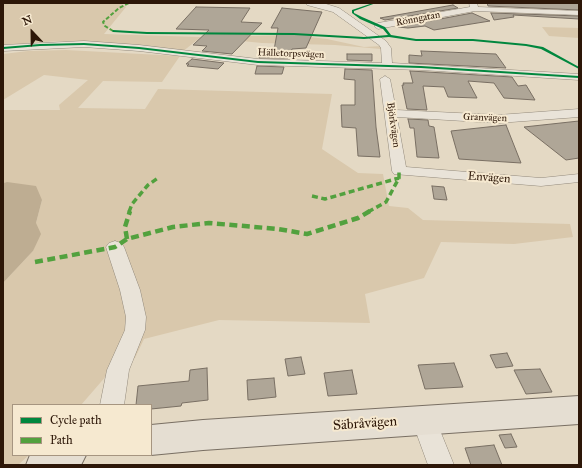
<!DOCTYPE html>
<html>
<head>
<meta charset="utf-8">
<style>
  body { margin:0 }
  #map { position:relative; width:582px; height:468px; overflow:hidden; background:#e4d9c4; font-family:"IM FELL Great Primer",serif }
  canvas { display:block }
  .frame { position:absolute; inset:0; border:4px solid #2d1708; pointer-events:none }
  .legend { position:absolute; left:12px; top:404px; width:140px; height:52px; box-sizing:border-box; background:#f6e9d0; border:1px solid #a69580; margin:0; padding:5px 7px; list-style:none; font-size:12px; color:#2d1708 }
  .legend li { display:flex; align-items:center; gap:8px; height:20px }
  .legend b { width:20px; border:1px solid #a69580 }
  .north { position:absolute; left:12px; top:12px; width:40px; height:40px; -webkit-text-stroke:3px #f6e9d0; paint-order:stroke; rotate:338deg; font-size:11px; font-weight:700; line-height:16px; text-align:center; color:#2d1708 }
  .north::after { content:''; display:block; margin:auto; width:14px; height:18px; background:#2d1708; clip-path:polygon(50% 0,100% 100%,50% 72%,0 100%) }
</style>
</head>
<body>
<div id="map">
<canvas width="582" height="468"></canvas>
<div class="frame"></div>
<ul class="legend">
<li><b style="height:5px;background:#00873e"></b>Cycle path</li>
<li><b style="height:5px;background:#52a13e"></b>Path</li>
</ul>
<div class="north">N</div>
</div>
<script>
const context = document.querySelector('canvas').getContext('2d');
context.lineJoin = 'round';
function fill(path, color) {
  context.fillStyle = color;
  context.fill(path, 'evenodd');
}
function poly(rows) {
  const path = new Path2D();
  for (const r of rows) {
    path.moveTo(r[0], r[1]);
    for (let i = 2; i < r.length; i += 2) path.lineTo(r[i], r[i + 1]);
  }
  return path;
}
function trace(path, color, width, dash) {
  context.strokeStyle = color;
  context.lineWidth = width;
  context.lineCap = dash ? 'butt' : 'round';
  context.setLineDash(dash || []);
  context.stroke(path);
}
function write(font, color, halo, rows, align = 'center') {
  context.font = font + ' "IM FELL Great Primer",serif';
  context.lineWidth = 4;
  context.setLineDash([]);
  context.textBaseline = 'middle';
  context.strokeStyle = halo;
  context.fillStyle = color;
  for (const [text, x, y, turn = 0] of rows) {
    context.save();
    context.translate(x, y);
    context.rotate((+turn || 0) * Math.PI / 180);
    context.textAlign = isNaN(turn) ? turn : align;
    if (halo) context.strokeText(text, 0, 0);
    context.fillText(text, 0, 0);
    context.restore();
  }
}
fill(poly([
  [3,3,121,3,126,7,104,34,201,37,293,35,327,39,364,47,382,46,381,49,335,45,262,43,201,37,182,52,62,41,28,43,3,46],
  [542,27,579,28,579,38,549,36],
  [66,50,180,56,162,82,103,81,78,108,145,109,158,89,332,94,322,149,358,173,383,174,389,206,408,208,423,220,570,224,573,237,514,244,441,242,424,278,365,294,370,323,219,320,144,339,135,358,107,375,81,405,13,405,13,455,29,455,18,465,3,465,3,283,33,251,36,223,42,200,7,182,3,183,3,110,60,110,59,105,88,80,44,75,3,100,3,54,28,51]
]), '#d9c8ac');
fill(poly([
  [7,182,36,186,42,200,36,223,41,234,33,251,3,283,3,183]
]), '#bead92');
const building = poly([
  [487,3,579,3,579,10,488,6,487,3],
  [453,5,458,8,385,20,380,18,453,5],
  [196,7,250,8,241,22,262,23,232,54,202,51,207,46,193,45,209,30,176,29,196,7],
  [282,8,322,12,306,48,292,49,288,58,259,58,261,50,274,50,278,28,271,28,282,8],
  [472,13,490,21,434,30,425,26,408,28,398,27,472,13],
  [491,13,579,16,579,19,513,15,514,17,494,20,491,13],
  [421,51,496,54,506,68,409,63,409,55,422,56,421,51],
  [347,54,372,54,372,61,347,60,347,54],
  [192,59,224,63,218,69,187,66,189,64,186,64,192,59],
  [257,66,258,66,284,67,282,74,255,74,257,66],
  [345,69,372,70,376,127,380,157,358,156,356,128,342,127,341,105,355,105,355,80,344,79,345,69],
  [410,71,512,77,518,86,526,85,535,100,504,98,494,83,468,81,477,98,448,97,444,87,423,86,427,110,407,109,402,85,404,85,403,83,413,83,410,71],
  [408,119,428,120,429,126,434,127,439,158,417,157,414,128,410,128,408,119],
  [579,121,579,158,566,160,524,127,579,121],
  [506,125,521,163,459,159,451,131,506,125],
  [432,186,444,187,447,200,434,199,432,186],
  [507,353,513,366,496,368,490,355,507,353],
  [301,357,305,374,288,376,285,359,301,357],
  [454,363,463,387,425,389,418,365,454,363],
  [207,368,208,400,182,403,181,406,151,409,151,405,136,405,138,386,189,381,190,370,207,368],
  [540,369,552,392,526,394,514,370,540,369],
  [352,370,357,394,328,396,324,373,352,370],
  [274,378,276,397,248,400,247,380,274,378],
  [511,434,517,447,505,448,499,435,511,434],
  [494,445,502,465,471,465,465,448,494,445]
]);
fill(building, '#afa697');
trace(building, '#796f63', 1);
const minor = poly([
  [306,3,323,3,339,8,386,41,391,48,392,63,579,74,579,80,421,70,258,65,139,51,84,47,3,51,3,45,84,41,139,45,258,59,382,63,381,48,379,45,333,12,307,5,306,3],
  [469,3,477,3,478,7,579,11,579,15,475,11,378,29,374,26,378,23,470,7,469,3],
  [385,76,390,79,396,110,498,115,579,109,579,117,498,123,397,117,406,167,541,178,579,174,579,182,541,186,394,174,392,171,380,79,385,76],
  [115,241,121,243,124,247,140,290,146,317,145,330,129,370,124,405,100,405,107,370,125,330,126,317,120,290,106,247,109,243,115,241],
  [424,410,433,413,454,465,428,465,412,421,415,413,424,410]
]);
const major = poly([
  [579,396,579,424,203,450,151,455,150,455,151,425,203,420,579,396],
  [30,455,86,455,81,465,26,465,30,455]
]);
trace(minor, '#938a7c', 1);
trace(major, '#796f63', 2);
fill(minor, '#e9e3d8');
fill(major, '#e5ded2');
trace(poly([
  [113,31,105,26,103,22,119,8,129,3]
]), '#52a13e', 2, [4, 2]);
trace(poly([
  [312,196,325,199,399,178],
  [129,212,132,204,148,185,158,178],
  [368,212,386,202,399,178,399,171]
]), '#52a13e', 3.5, [6, 3.5]);
trace(poly([
  [127,239,125,227,130,211],
  [35,262,115,247,127,239,173,227,209,223,278,229,307,234,358,218,370,211]
]), '#52a13e', 4.5, [8, 4.5]);
fill(poly([
  [373,3,376,3,354,11,354,13,362,17,385,27,391,35,416,39,473,39,526,44,543,47,579,67,579,69,541,49,526,46,473,41,416,41,389,37,364,39,294,35,147,34,113,32,112,31,113,30,147,32,294,33,364,37,388,35,383,29,360,19,352,13,352,10,373,3],
  [84,43,139,47,258,61,421,66,579,76,579,78,421,68,258,63,139,49,84,45,40,46,3,49,3,47,40,44,84,43]
]), '#00873e');
write('10px', '#2d1708', '#f6e9d0', [
  ["Rönngatan",418,19,-11],
  ["Hälletorpsvägen",291,54,2],
  ["Granvägen",485,118,2],
  ["Björkvägen",393,125,82]
]);
write('12px', '#2d1708', '#f6e9d0', [
  ["Envägen",489,178,4]
]);
write('14px', '#2d1708', '#f6e9d0', [
  ["Säbråvägen",365,424,-4]
]);
</script>
</body>
</html>
